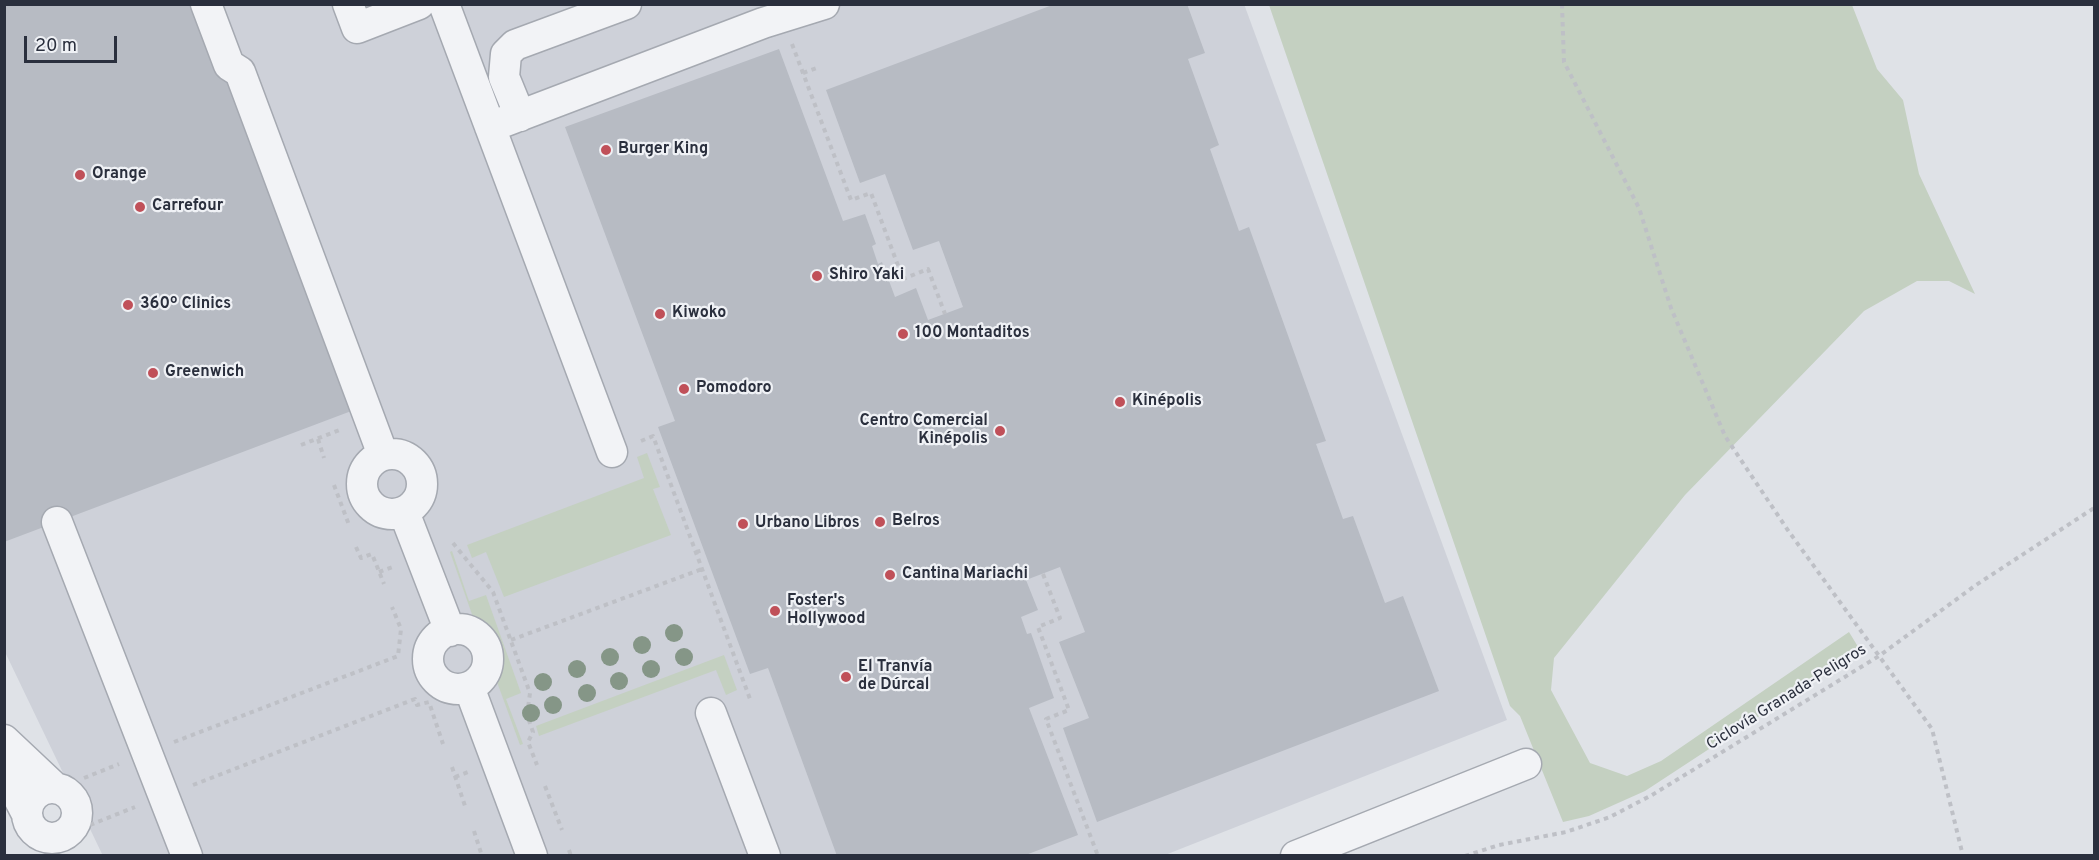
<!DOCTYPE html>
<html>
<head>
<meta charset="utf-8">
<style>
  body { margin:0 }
  #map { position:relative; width:2099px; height:860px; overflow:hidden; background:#dfe2e7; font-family:Overpass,sans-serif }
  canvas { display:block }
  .frame { position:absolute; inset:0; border:6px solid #2a2f3d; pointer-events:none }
  .scale { position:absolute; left:24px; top:36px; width:93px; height:27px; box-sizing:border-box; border:3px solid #2a2f3d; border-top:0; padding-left:8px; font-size:18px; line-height:21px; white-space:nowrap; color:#2a2f3d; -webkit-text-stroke:4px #eff1f5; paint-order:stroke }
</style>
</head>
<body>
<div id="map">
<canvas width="2099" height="860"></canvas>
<div class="frame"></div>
<div class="scale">20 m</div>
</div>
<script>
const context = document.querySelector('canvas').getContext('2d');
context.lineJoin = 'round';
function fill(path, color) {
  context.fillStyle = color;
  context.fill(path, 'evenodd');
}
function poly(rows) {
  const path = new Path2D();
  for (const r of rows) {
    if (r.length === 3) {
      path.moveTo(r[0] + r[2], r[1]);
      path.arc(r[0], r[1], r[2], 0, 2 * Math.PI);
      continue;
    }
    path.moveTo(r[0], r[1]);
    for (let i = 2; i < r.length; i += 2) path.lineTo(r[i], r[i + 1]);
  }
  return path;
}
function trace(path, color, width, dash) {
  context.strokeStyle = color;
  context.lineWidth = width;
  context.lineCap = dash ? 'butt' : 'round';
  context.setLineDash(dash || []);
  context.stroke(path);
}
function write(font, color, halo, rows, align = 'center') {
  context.font = font + ' Overpass,sans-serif';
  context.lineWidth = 4.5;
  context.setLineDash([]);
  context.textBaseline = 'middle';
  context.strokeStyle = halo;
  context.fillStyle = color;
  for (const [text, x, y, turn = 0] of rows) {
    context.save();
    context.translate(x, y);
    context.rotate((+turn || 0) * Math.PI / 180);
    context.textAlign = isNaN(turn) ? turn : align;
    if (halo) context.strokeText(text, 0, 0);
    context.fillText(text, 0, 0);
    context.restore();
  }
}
fill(poly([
  [1244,4,1507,720,1165,855,103,856,5,652,5,5]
]), '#ced1d9');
fill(poly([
  [1269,5,1852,5,1877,69,1903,100,1919,174,1975,294,1949,281,1917,281,1864,311,1685,495,1554,658,1551,690,1590,763,1627,776,1661,761,1849,632,1860,650,1645,791,1589,816,1563,822,1520,716,1510,706],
  [647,453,660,487,653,489,671,535,504,597,486,552,472,558,467,545,644,478,637,457],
  [452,551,469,601,486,595,521,693,506,699,523,744,520,745,497,682,501,659,499,646,485,626,474,620,450,552],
  [724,655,737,690,726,695,716,670,539,736,536,726]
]), '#c4d0c1');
fill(poly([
  [4,4,198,4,354,410,4,542],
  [1055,4,1187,4,1205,53,1188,59,1219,145,1210,149,1239,231,1249,227,1326,441,1316,444,1343,519,1353,516,1385,603,1403,596,1439,691,1097,822,1063,728,1089,718,1059,642,1085,632,1060,567,1026,580,1038,610,1021,617,1027,634,1031,633,1054,698,1029,708,1078,835,1023,856,837,856,768,668,750,674,658,427,675,421,565,127,779,49,843,221,865,214,876,244,872,246,878,264,882,262,895,297,916,288,928,320,963,307,939,241,913,250,885,174,860,183,826,90]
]), '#b7bbc3');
const minor = poly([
  [206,4,229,65,240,72,383,455],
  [348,4,357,28,419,4],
  [444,4,612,452],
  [520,116,504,77,506,54,515,45,626,4],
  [490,127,763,23,824,4],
  [392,484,30],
  [404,512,450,631],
  [57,522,187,856],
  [458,659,30],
  [469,687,532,856],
  [711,713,765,856],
  [4,740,55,788],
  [4,770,27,814],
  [52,813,25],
  [1296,856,1526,764]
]);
trace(minor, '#a5a9b1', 33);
trace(poly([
  [1562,4,1564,62,1639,208,1671,308,1725,436,1787,529,1932,729,1963,856],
  [792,44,851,200,871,193,903,279,928,269,945,314],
  [803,73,817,68],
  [318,439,324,458],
  [641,441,653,436,750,699],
  [301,445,342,429],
  [334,485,349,525],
  [453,543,493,592,530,693,527,715,533,732,528,742,537,765],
  [356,547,361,558,372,554,384,584],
  [696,552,704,550],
  [379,572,393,567],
  [1043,574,1060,618,1038,627,1069,710,1046,719,1098,856],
  [511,640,702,569],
  [174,742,398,656,401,629,392,607],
  [452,767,466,809],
  [455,777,468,772],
  [84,778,119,764],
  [193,785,415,699,417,705,429,702,443,744],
  [545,786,562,830],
  [90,825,135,807],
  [474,831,482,856],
  [569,850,571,856],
  [1465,856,1499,845,1566,832,1610,817,1652,795,1879,656,1976,585,2094,508]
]), '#bec0c6', 4, [4.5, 4.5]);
trace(minor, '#f2f3f6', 30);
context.fillStyle = '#859687';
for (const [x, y] of [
  [674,633],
  [642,645],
  [610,657],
  [684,657],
  [577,669],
  [651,669],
  [619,681],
  [543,682],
  [587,693],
  [553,705],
  [531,713]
]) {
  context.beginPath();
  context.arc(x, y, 9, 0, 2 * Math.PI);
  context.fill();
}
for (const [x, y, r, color] of [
  [606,150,6,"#c05059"],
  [80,175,6,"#c05059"],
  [140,207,6,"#c05059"],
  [817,276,6,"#c05059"],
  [128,305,6,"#c05059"],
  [660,314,6,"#c05059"],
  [903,334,6,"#c05059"],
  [153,373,6,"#c05059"],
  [684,389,6,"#c05059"],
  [1120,402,6,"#c05059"],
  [1000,431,6,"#c05059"],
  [880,522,6,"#c05059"],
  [743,524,6,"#c05059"],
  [890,575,6,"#c05059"],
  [775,611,6,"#c05059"],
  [846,677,6,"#c05059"]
]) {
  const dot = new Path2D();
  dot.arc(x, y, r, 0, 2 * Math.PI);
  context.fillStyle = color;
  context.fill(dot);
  trace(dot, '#eff1f5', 2);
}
write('bold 16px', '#2a2f3d', '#eff1f5', [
  ["Burger King",618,150],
  ["Orange",92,175],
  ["Carrefour",152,207],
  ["Shiro Yaki",829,276],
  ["360º Clinics",140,305],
  ["Kiwoko",672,314],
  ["100 Montaditos",915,334],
  ["Greenwich",165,373],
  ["Pomodoro",696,389],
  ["Kinépolis",1132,402],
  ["Centro Comercial",988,422,"right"],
  ["Kinépolis",988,440,"right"],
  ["Belros",892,522],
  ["Urbano Libros",755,524],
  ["Cantina Mariachi",902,575],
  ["Foster's",787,602],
  ["Hollywood",787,620],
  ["El Tranvía",858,668],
  ["de Dúrcal",858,686]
], 'left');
write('16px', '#2a2f3d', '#eff1f5', [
  ["Ciclovía Granada-Peligros",1787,698,-32]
]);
</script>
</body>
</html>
